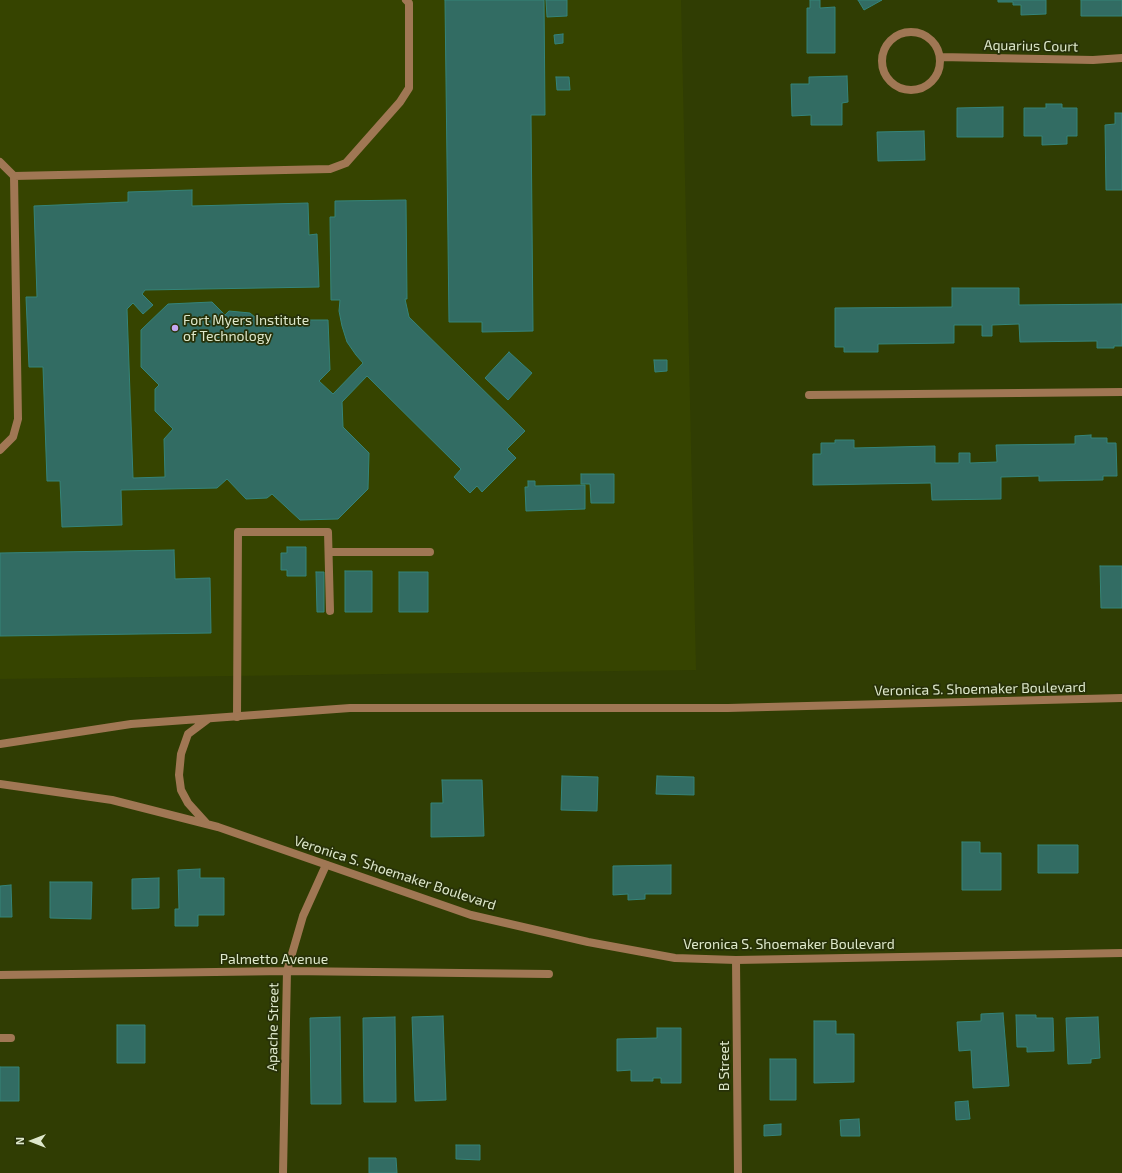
<!DOCTYPE html>
<html>
<head>
<meta charset="utf-8">
<style>
  body { margin:0 }
  #map { position:relative; width:1122px; height:1173px; overflow:hidden; background:#303d03; font-family:"Exo 2",sans-serif }
  canvas { display:block }
  .north { position:absolute; left:12px; top:1121px; width:40px; height:40px; -webkit-text-stroke:3px #273108; paint-order:stroke; rotate:270deg; font-size:11px; font-weight:700; line-height:16px; text-align:center; color:#dee8cb }
  .north::after { content:''; display:block; margin:auto; width:14px; height:18px; background:#dee8cb; clip-path:polygon(50% 0,100% 100%,50% 72%,0 100%) }
</style>
</head>
<body>
<div id="map">
<canvas width="1122" height="1173"></canvas>
<div class="north">N</div>
</div>
<script>
const context = document.querySelector('canvas').getContext('2d');
context.lineJoin = 'round';
function fill(path, color) {
  context.fillStyle = color;
  context.fill(path, 'evenodd');
}
function poly(rows) {
  const path = new Path2D();
  for (const r of rows) {
    if (r.length === 3) {
      path.moveTo(r[0] + r[2], r[1]);
      path.arc(r[0], r[1], r[2], 0, 2 * Math.PI);
      continue;
    }
    path.moveTo(r[0], r[1]);
    for (let i = 2; i < r.length; i += 2) path.lineTo(r[i], r[i + 1]);
  }
  return path;
}
function trace(path, color, width, dash) {
  context.strokeStyle = color;
  context.lineWidth = width;
  context.lineCap = dash ? 'butt' : 'round';
  context.setLineDash(dash || []);
  context.stroke(path);
}
function write(font, color, halo, rows, align = 'center') {
  context.font = font + ' "Exo 2",sans-serif';
  context.lineWidth = 3.5;
  context.setLineDash([]);
  context.textBaseline = 'middle';
  context.strokeStyle = halo;
  context.fillStyle = color;
  for (const [text, x, y, turn = 0] of rows) {
    context.save();
    context.translate(x, y);
    context.rotate((+turn || 0) * Math.PI / 180);
    context.textAlign = isNaN(turn) ? turn : align;
    if (halo) context.strokeText(text, 0, 0);
    context.fillText(text, 0, 0);
    context.restore();
  }
}
fill(poly([
  [0,0,681,0,696,670,0,679]
]), '#364400');
const building = poly([
  [445,0,544,0,545,115,531,115,533,331,482,332,482,322,449,322,445,0],
  [546,0,567,0,567,16,547,17,546,0],
  [810,0,820,0,820,8,835,7,835,53,807,53,807,8,810,8,810,0],
  [858,0,882,0,864,10,858,0],
  [998,0,1046,0,1046,14,1021,15,1021,5,1013,5,1013,2,998,2,998,0],
  [1081,0,1122,0,1122,16,1081,16,1081,0],
  [563,34,563,43,555,44,554,35,563,34],
  [847,76,848,102,842,103,842,125,811,125,811,115,792,116,791,84,809,84,809,77,847,76],
  [556,77,569,77,570,90,557,90,556,77],
  [1046,104,1062,104,1062,108,1077,108,1077,136,1067,136,1067,144,1042,145,1042,136,1024,136,1024,108,1046,108,1046,104],
  [1003,107,1003,137,957,137,957,108,1003,107],
  [1115,113,1122,113,1122,190,1106,190,1105,125,1115,124,1115,113],
  [924,131,925,160,878,161,877,132,924,131],
  [192,190,192,206,308,203,309,235,317,234,319,287,145,290,142,294,153,305,143,314,133,303,127,309,133,478,165,477,164,439,173,429,155,411,155,389,159,385,141,367,141,330,168,304,212,302,225,315,229,311,250,313,268,328,277,320,328,320,330,370,319,381,333,394,363,363,356,355,347,342,342,326,339,311,340,300,331,300,330,217,335,217,335,201,406,200,407,299,405,299,409,317,525,431,507,449,516,458,482,492,477,486,470,493,454,477,461,469,367,376,342,402,343,427,369,453,368,489,338,519,300,520,272,494,267,498,246,499,227,479,217,488,121,490,122,525,62,527,60,481,47,481,43,367,29,367,26,297,37,297,34,206,128,202,128,192,192,190],
  [952,288,1019,288,1019,305,1122,304,1122,346,1114,346,1114,348,1097,348,1097,341,1020,342,1019,324,992,325,992,336,982,336,982,325,954,325,954,343,878,344,878,352,844,352,844,347,835,347,835,308,952,307,952,288],
  [509,352,532,373,508,400,485,378,509,352],
  [654,360,667,360,667,371,655,372,654,360],
  [1091,435,1091,438,1107,438,1107,443,1116,443,1117,476,1103,476,1103,480,1039,481,1039,476,1001,477,1001,499,932,500,931,483,813,485,813,454,821,454,821,443,835,443,835,440,854,440,854,448,935,446,935,463,959,463,959,453,970,453,970,463,997,462,996,445,1075,444,1075,436,1091,435],
  [581,474,614,474,614,503,591,503,590,484,581,484,581,474],
  [528,481,535,481,535,486,585,485,585,509,526,511,525,487,528,487,528,481],
  [287,547,306,547,306,576,287,576,287,570,281,570,281,553,287,553,287,547],
  [174,550,175,579,210,578,211,633,0,636,0,553,174,550],
  [1100,566,1122,566,1122,608,1101,608,1100,566],
  [345,571,372,571,372,612,345,612,345,571],
  [316,572,324,572,324,612,317,612,316,572],
  [399,572,428,572,428,612,399,612,399,572],
  [562,776,598,777,597,811,561,810,562,776],
  [657,776,694,777,694,795,656,794,657,776],
  [442,780,482,780,484,836,431,837,431,803,443,803,442,780],
  [962,842,980,842,980,853,1001,853,1001,890,962,890,962,842],
  [1038,845,1078,845,1078,873,1038,873,1038,845],
  [671,865,671,894,645,894,645,899,628,900,628,894,613,895,613,866,671,865],
  [200,869,200,878,224,878,224,915,198,915,198,926,175,926,175,909,179,909,178,870,200,869],
  [159,878,159,908,132,909,132,879,159,878],
  [50,882,92,882,91,919,50,918,50,882],
  [11,885,12,917,0,917,0,886,11,885],
  [1003,1013,1009,1086,973,1088,971,1050,959,1051,957,1022,981,1021,981,1014,1003,1013],
  [1016,1015,1036,1015,1036,1018,1053,1018,1054,1051,1027,1052,1027,1047,1017,1047,1016,1015],
  [443,1016,446,1100,415,1101,412,1017,443,1016],
  [340,1017,341,1104,311,1104,310,1018,340,1017],
  [395,1017,396,1102,364,1102,363,1018,395,1017],
  [1098,1017,1100,1058,1091,1059,1091,1063,1068,1064,1066,1018,1098,1017],
  [814,1021,836,1021,836,1034,854,1034,854,1082,814,1083,814,1021],
  [117,1025,145,1025,145,1063,117,1063,117,1025],
  [657,1028,681,1028,681,1083,661,1083,661,1078,653,1078,653,1081,631,1081,631,1070,617,1071,617,1039,657,1038,657,1028],
  [770,1059,796,1059,796,1100,770,1100,770,1059],
  [0,1067,19,1067,19,1101,0,1101,0,1067],
  [968,1101,970,1119,956,1120,955,1102,968,1101],
  [859,1119,860,1136,841,1136,840,1120,859,1119],
  [781,1124,781,1135,764,1136,764,1125,781,1124],
  [456,1145,480,1145,480,1160,456,1159,456,1145],
  [369,1158,396,1158,397,1173,369,1173,369,1158]
]);
fill(building, '#326c63');
trace(building, '#358479', 1);
trace(poly([
  [0,162,14,176],
  [809,395,1122,392],
  [0,450,13,437,18,419,14,176,330,169,346,163,400,102,409,88,409,3,406,0],
  [329,552,430,552],
  [237,717,238,532,328,532,330,611],
  [0,1038,11,1038]
]), '#a07754', 8);
trace(poly([
  [911,61,29],
  [940,57,1093,60,1122,58],
  [736,960,738,1173],
  [0,975,287,971,549,974],
  [283,1173,287,971,303,916,326,865]
]), '#a07754', 8);
trace(poly([
  [0,744,131,724,350,708,728,708,1122,698],
  [0,784,112,800,218,827,471,915,588,942,675,958,736,960,1122,953],
  [207,824,188,803,181,790,179,775,181,754,188,734,208,719]
]), '#a07754', 8);
for (const [x, y, r, color] of [
  [175,328,4,"#c4a7f1"]
]) {
  const dot = new Path2D();
  dot.arc(x, y, r, 0, 2 * Math.PI);
  context.fillStyle = color;
  context.fill(dot);
  trace(dot, '#273108', 1.5);
}
write('14px', '#dee8cb', '#273108', [
  ["Aquarius Court",1031,46,1],
  ["Veronica S. Shoemaker Boulevard",980,689,-1],
  ["Veronica S. Shoemaker Boulevard",395,873,18],
  ["Veronica S. Shoemaker Boulevard",789,944],
  ["Palmetto Avenue",274,959],
  ["Apache Street",273,1027,-89],
  ["B Street",724,1066,-90]
]);
write('14px', '#dee8cb', '#273108', [
  ["Fort Myers Institute",183,320],
  ["of Technology",183,336]
], 'left');
</script>
</body>
</html>
